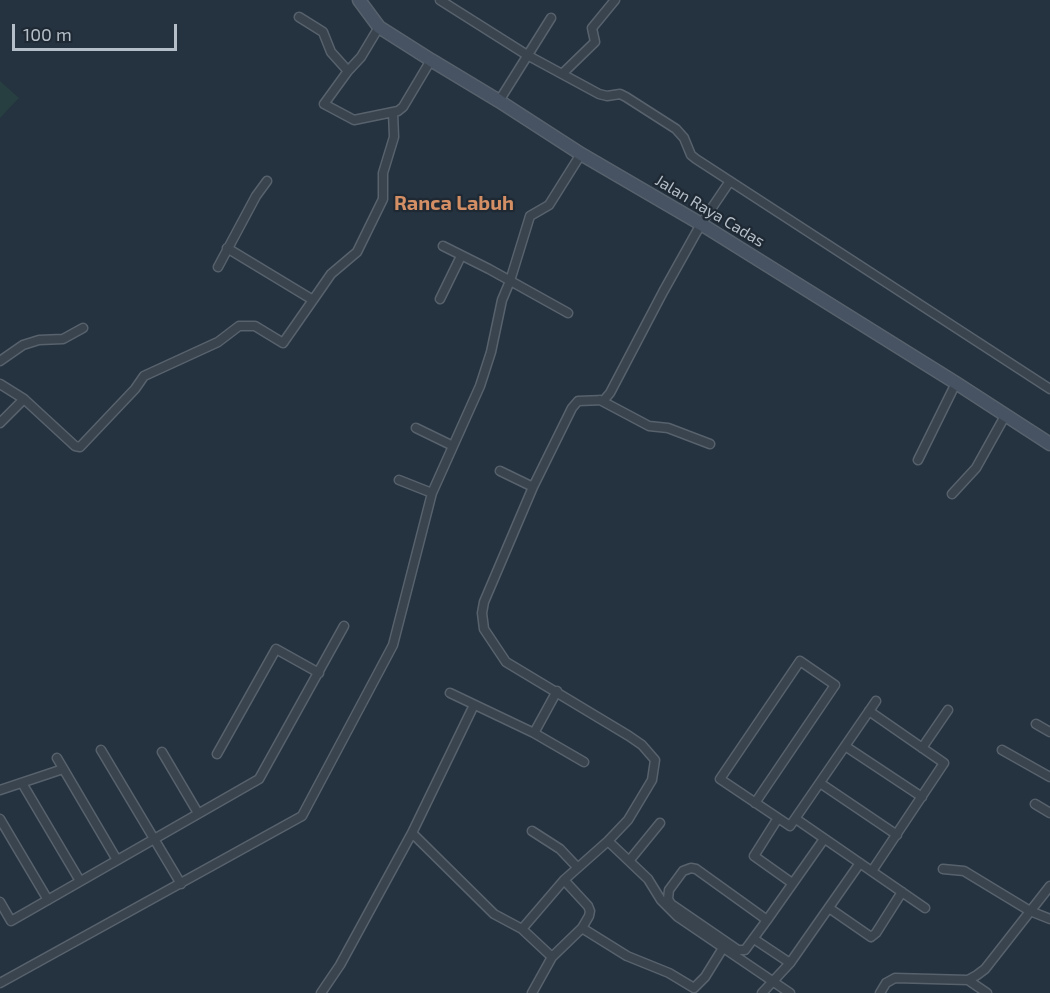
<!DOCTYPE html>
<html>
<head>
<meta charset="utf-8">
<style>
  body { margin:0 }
  #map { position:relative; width:1050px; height:993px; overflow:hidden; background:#25323f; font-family:"Exo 2",sans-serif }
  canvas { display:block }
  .scale { position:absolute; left:12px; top:24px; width:165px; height:27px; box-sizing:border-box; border:3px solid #b5bfca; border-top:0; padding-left:8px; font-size:18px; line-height:21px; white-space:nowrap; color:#b5bfca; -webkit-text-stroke:4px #1e2934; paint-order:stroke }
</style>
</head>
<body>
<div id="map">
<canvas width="1050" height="993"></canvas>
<div class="scale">100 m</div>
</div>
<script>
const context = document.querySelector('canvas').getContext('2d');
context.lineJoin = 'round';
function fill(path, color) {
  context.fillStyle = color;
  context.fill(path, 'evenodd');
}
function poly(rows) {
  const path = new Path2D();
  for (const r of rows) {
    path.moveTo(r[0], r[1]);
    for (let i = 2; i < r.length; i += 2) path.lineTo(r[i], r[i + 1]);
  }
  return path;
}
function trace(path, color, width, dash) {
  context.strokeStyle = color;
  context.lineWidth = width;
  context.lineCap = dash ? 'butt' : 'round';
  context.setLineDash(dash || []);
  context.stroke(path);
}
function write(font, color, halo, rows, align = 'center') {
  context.font = font + ' "Exo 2",sans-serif';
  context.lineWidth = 4.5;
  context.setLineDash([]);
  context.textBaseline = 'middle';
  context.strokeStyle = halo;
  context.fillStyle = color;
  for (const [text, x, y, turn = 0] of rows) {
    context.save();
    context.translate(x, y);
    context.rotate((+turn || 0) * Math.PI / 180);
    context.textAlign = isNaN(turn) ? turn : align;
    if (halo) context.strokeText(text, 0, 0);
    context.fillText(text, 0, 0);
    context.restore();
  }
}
fill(poly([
  [0,81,19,98,0,118]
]), '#273f40');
const street = poly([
  [440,0,527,55,599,94,607,96,620,94,626,97,676,129,684,138,691,155,696,159,1050,389],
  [299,17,323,32,331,52,348,71],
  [379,27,361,57,348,71,324,104,354,120,398,111,403,107,431,60],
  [562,74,595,42,592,28,615,0],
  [499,101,551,18],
  [443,246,489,269,568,313],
  [227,248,313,300,331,274,357,252,383,199,383,173,394,137,393,112],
  [218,267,256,196,267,181],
  [440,299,461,256],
  [0,361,23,345,39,340,63,339,83,328],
  [0,384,24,399,75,446,80,447,135,389,144,376,218,342,239,326,255,326,283,343,313,300],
  [600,400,649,426,668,428,710,444],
  [0,423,24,399],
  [416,428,453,446],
  [918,460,956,383],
  [500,471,533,487],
  [399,480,432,493],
  [952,494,976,468,1005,416],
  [450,693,534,733,557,691],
  [474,705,412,833,494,914,522,929,552,957],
  [869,711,944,763,872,871],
  [1036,724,1050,732],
  [534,733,584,762],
  [845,746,922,797],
  [922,748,948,710],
  [101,750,181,884],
  [1002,750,1050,777],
  [162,752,198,813],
  [217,754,276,649,319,673],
  [57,758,117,860],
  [22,783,80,881],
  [820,783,897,835],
  [0,790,63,769],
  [755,803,835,685,800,661,720,779,790,826,876,701],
  [1035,804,1050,813],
  [778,818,754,856,792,883],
  [0,819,48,900],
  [796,819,925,908],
  [532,831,560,849,577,867],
  [608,841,648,879,661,900,678,917,790,993],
  [629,861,660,823],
  [943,869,964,871,1030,911,1050,919],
  [0,902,11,921,259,779,344,626],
  [829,908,871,937,876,933,902,892],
  [767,920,745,950,738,950,671,904,668,899,669,890,683,871,691,868,696,869,767,920,824,839],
  [582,928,627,956,669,973,694,988,705,977,723,948],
  [522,929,564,880],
  [754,939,790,963,860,863],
  [968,980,987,993],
  [0,983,302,816,393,645,432,493,480,386,491,352,502,300,510,281,530,216,549,205,581,154],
  [321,993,340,965,412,833],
  [532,993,552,957,582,928,589,916,590,911,588,906,564,880,608,841,628,820,652,780,655,760,642,745,629,736,506,662,484,629,482,613,484,602,533,487,572,408,578,401,604,400,610,393,663,292,701,224,730,181],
  [762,993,790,963],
  [880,993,886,983,895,978,968,980,977,975,985,969,1050,886]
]);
const secondary = poly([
  [359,0,379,27,431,60,499,101,581,154,701,224,956,383,1050,444]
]);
trace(street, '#57626d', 11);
trace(secondary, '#57626d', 15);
trace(street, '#39444f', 8);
trace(secondary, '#475362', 12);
write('16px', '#b5bfca', '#1e2934', [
  ["Jalan Raya Cadas",710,211,31]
]);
write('bold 20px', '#d58f65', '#1e2934', [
  ["Ranca Labuh",454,203]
]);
</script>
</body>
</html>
